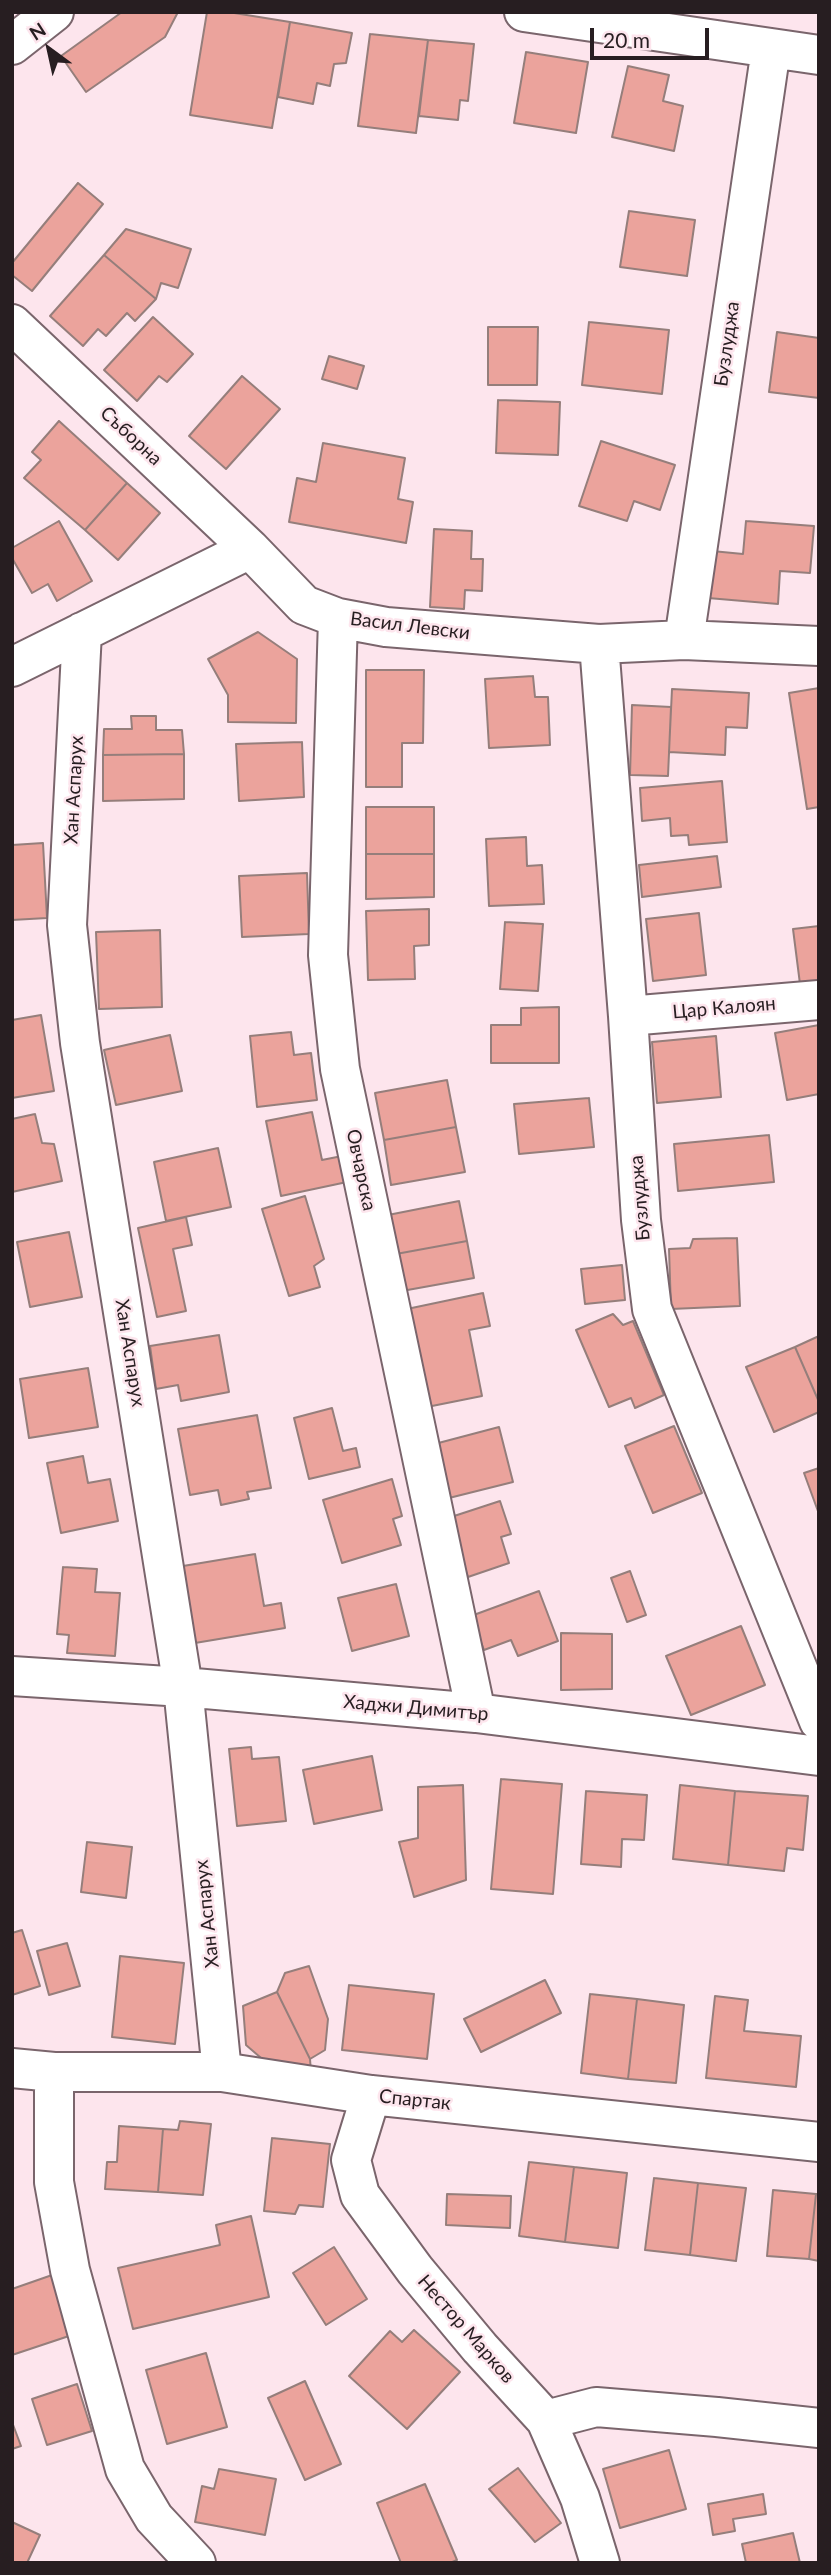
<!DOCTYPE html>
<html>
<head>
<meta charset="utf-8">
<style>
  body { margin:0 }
  #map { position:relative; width:831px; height:2575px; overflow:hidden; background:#fde5ed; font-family:Lato,sans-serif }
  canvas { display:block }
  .frame { position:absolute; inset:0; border:14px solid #271e21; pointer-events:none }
  .north { position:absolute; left:14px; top:14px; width:70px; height:70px; -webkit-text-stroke:5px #fde5ed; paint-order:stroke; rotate:327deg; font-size:19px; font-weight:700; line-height:28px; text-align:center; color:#271e21 }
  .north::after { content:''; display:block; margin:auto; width:24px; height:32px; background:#271e21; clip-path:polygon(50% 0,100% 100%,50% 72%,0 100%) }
  .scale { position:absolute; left:590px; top:28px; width:119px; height:32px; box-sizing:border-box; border:4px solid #271e21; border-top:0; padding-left:9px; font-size:21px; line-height:24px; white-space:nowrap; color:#271e21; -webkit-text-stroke:5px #fde5ed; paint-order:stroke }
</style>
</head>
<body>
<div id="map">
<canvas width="831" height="2575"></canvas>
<div class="frame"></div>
<div class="north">N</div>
<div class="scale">20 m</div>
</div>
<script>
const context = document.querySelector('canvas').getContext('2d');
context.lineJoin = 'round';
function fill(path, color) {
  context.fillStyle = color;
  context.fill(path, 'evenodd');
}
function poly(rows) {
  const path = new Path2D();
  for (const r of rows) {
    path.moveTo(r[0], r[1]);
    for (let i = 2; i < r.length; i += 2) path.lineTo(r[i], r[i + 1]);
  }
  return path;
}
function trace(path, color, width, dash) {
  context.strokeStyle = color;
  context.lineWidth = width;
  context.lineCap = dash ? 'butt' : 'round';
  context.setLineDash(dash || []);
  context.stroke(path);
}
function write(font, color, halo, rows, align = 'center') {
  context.font = font + ' Lato,sans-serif';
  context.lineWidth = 5;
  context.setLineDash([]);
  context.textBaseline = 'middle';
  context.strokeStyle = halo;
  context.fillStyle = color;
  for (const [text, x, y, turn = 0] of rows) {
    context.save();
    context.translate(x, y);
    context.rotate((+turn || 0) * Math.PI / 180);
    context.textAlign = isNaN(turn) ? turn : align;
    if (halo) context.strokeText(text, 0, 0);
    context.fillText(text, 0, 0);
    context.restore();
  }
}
const building = poly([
  [122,12,178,12,165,37,86,92,61,56,122,12],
  [207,12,228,12,290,22,272,128,190,115,207,12],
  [290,22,352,33,346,63,334,64,330,86,317,83,313,104,278,97,290,22],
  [370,34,428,40,416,133,358,126,370,34],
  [428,40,474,44,468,101,460,100,458,120,419,116,428,40],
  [526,52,588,62,576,133,514,123,526,52],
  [628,66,669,75,663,101,683,106,674,151,612,137,628,66],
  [78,183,103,204,32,291,12,275,12,263,78,183],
  [629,211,695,220,687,276,620,267,629,211],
  [126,229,191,249,178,288,161,283,156,299,104,255,126,229],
  [104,255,156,299,135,321,127,313,106,336,98,329,83,346,50,316,104,255],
  [153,317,193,354,167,382,159,376,137,401,104,370,153,317],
  [589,322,669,330,662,394,582,385,589,322],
  [488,327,538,327,537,385,488,385,488,327],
  [777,332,819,338,819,398,769,392,777,332],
  [329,356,364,366,357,389,322,379,329,356],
  [242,376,280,409,226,469,189,436,242,376],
  [498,400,560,402,558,455,496,453,498,400],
  [59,421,127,483,85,530,24,478,41,460,32,452,59,421],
  [601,441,675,465,660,510,634,501,627,521,579,506,601,441],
  [323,443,405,458,398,499,413,502,406,543,289,522,297,478,316,482,323,443],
  [127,483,160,513,118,560,85,530,127,483],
  [59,521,92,581,57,601,48,584,32,593,12,558,12,548,59,521],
  [746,521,814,526,810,573,780,571,778,604,708,598,712,551,743,554,746,521],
  [434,529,472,531,471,559,483,559,482,591,465,590,464,609,430,607,434,529],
  [258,632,297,659,296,723,228,722,228,695,208,659,258,632],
  [366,670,424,670,423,743,402,743,402,787,366,787,366,670],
  [533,676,535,697,548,697,550,745,489,748,485,679,533,676],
  [819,688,819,807,807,809,789,693,819,688],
  [672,689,749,693,747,728,726,727,725,755,669,752,672,689],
  [632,705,671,707,668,776,630,775,632,705],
  [131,716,156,716,156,730,182,730,184,754,103,755,104,729,132,729,131,716],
  [302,742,304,797,239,801,236,744,302,742],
  [184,754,184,799,103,801,103,755,184,754],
  [722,781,727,842,689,845,688,835,671,836,670,818,642,821,640,788,722,781],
  [366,807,434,807,434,854,366,854,366,807],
  [526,837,527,866,542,865,544,904,489,906,486,839,526,837],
  [43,843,47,918,12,920,12,845,43,843],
  [366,854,434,854,434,897,366,899,366,854],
  [717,856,721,887,642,897,639,865,717,856],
  [307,873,309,934,242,937,239,876,307,873],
  [429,909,429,945,414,946,415,979,368,980,366,911,429,909],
  [699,913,706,975,653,981,646,919,699,913],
  [505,922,543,924,538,991,500,989,505,922],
  [819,926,819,982,800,984,793,929,819,926],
  [160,930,162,1007,99,1009,96,932,160,930],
  [559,1007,559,1063,491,1063,491,1025,521,1025,521,1008,559,1007],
  [41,1015,54,1091,12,1098,12,1020,41,1015],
  [819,1025,819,1094,787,1100,775,1033,819,1025],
  [291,1032,294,1055,311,1053,317,1100,257,1107,250,1036,291,1032],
  [170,1035,182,1091,116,1105,104,1050,170,1035],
  [716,1036,721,1097,657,1103,652,1042,716,1036],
  [447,1080,456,1127,384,1140,375,1093,447,1080],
  [589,1098,594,1147,519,1154,514,1104,589,1098],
  [312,1112,322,1160,342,1156,347,1182,281,1196,266,1121,312,1112],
  [35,1114,42,1143,54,1144,62,1181,12,1192,12,1119,35,1114],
  [456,1127,465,1172,391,1185,384,1140,456,1127],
  [769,1135,774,1182,678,1191,674,1144,769,1135],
  [218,1148,231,1207,166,1221,154,1162,218,1148],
  [305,1196,324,1259,314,1266,320,1287,289,1296,262,1209,305,1196],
  [459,1201,467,1241,396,1254,388,1215,459,1201],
  [186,1217,192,1245,173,1249,186,1311,157,1317,138,1228,186,1217],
  [69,1232,82,1297,30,1307,17,1242,69,1232],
  [737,1238,740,1306,671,1309,669,1249,690,1248,693,1239,737,1238],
  [467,1241,474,1278,402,1291,396,1254,467,1241],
  [622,1265,625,1300,585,1304,581,1269,622,1265],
  [483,1293,490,1326,469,1330,482,1396,427,1407,407,1309,483,1293],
  [613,1314,623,1325,633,1321,664,1395,635,1408,631,1398,609,1407,576,1330,613,1314],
  [219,1335,229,1392,181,1401,178,1385,156,1389,150,1346,219,1335],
  [819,1336,819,1402,795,1347,819,1336],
  [795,1347,819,1402,819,1412,774,1432,746,1367,795,1347],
  [88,1368,98,1427,29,1438,20,1379,88,1368],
  [332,1408,343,1451,356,1448,360,1467,309,1479,294,1418,332,1408],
  [257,1415,271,1488,247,1492,249,1499,221,1505,218,1490,190,1495,178,1429,257,1415],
  [674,1426,702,1493,653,1513,625,1446,674,1426],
  [499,1427,513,1482,441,1500,427,1446,499,1427],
  [83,1456,88,1483,110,1479,118,1521,61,1533,47,1463,83,1456],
  [819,1468,819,1514,804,1473,819,1468],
  [392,1479,402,1516,393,1519,401,1545,342,1563,323,1500,392,1479],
  [500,1501,511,1534,501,1537,509,1563,468,1577,448,1518,500,1501],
  [255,1554,264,1606,281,1603,285,1628,195,1643,183,1566,255,1554],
  [63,1567,97,1569,95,1592,120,1593,115,1656,67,1653,69,1635,57,1634,63,1567],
  [630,1571,646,1615,627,1622,611,1578,630,1571],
  [396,1584,409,1636,352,1651,338,1598,396,1584],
  [539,1591,558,1641,518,1656,511,1640,484,1650,471,1616,539,1591],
  [741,1626,765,1685,691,1715,666,1656,741,1626],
  [561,1633,612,1634,612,1689,561,1690,561,1633],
  [251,1747,252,1759,279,1757,286,1821,237,1826,229,1749,251,1747],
  [372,1756,382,1810,314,1824,303,1770,372,1756],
  [501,1779,562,1784,553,1894,491,1889,501,1779],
  [463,1785,466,1880,414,1897,399,1842,418,1838,418,1787,463,1785],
  [680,1785,735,1791,728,1865,673,1859,680,1785],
  [586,1791,647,1795,644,1840,622,1839,621,1867,581,1864,586,1791],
  [735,1791,808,1796,803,1850,787,1848,784,1871,728,1865,735,1791],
  [87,1842,132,1847,126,1898,81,1892,87,1842],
  [22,1930,40,1986,12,1995,12,1933,22,1930],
  [67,1943,80,1986,49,1995,37,1951,67,1943],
  [120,1956,184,1963,175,2044,112,2037,120,1956],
  [309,1966,328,2019,325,2050,310,2059,277,1992,285,1973,309,1966],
  [545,1980,561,2013,481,2052,464,2019,545,1980],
  [349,1985,434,1994,427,2059,342,2050,349,1985],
  [277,1992,310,2059,311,2072,268,2064,246,2045,243,2006,277,1992],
  [590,1994,637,1999,628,2079,581,2073,590,1994],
  [715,1996,748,2000,744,2031,801,2036,796,2087,706,2078,715,1996],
  [637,1999,684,2005,676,2083,628,2079,637,1999],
  [180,2121,211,2124,203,2195,158,2192,163,2129,178,2130,180,2121],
  [119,2126,163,2129,158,2192,105,2189,107,2162,117,2162,119,2126],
  [272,2138,330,2144,323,2207,299,2205,295,2214,264,2211,272,2138],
  [529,2162,574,2167,565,2242,519,2236,529,2162],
  [574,2167,627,2173,618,2248,565,2242,574,2167],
  [654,2178,698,2183,690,2255,645,2250,654,2178],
  [698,2183,746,2188,736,2261,690,2255,698,2183],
  [773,2190,816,2194,809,2259,767,2256,773,2190],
  [447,2194,511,2196,510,2228,446,2225,447,2194],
  [816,2194,819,2194,819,2261,809,2259,816,2194],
  [251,2216,269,2297,133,2329,118,2268,220,2245,216,2225,251,2216],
  [334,2247,367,2299,326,2325,293,2273,334,2247],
  [55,2274,75,2334,12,2355,12,2289,55,2274],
  [414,2330,460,2372,407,2429,349,2376,390,2331,402,2342,414,2330],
  [206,2353,227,2427,167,2444,146,2370,206,2353],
  [305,2381,341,2464,305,2480,268,2398,305,2381],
  [77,2384,92,2431,47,2445,32,2399,77,2384],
  [12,2422,21,2446,12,2449,12,2422],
  [669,2450,686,2509,620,2528,603,2469,669,2450],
  [518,2468,561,2523,535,2542,489,2489,518,2468],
  [219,2469,276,2479,265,2535,195,2522,202,2486,214,2489,219,2469],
  [425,2484,457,2560,450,2563,401,2563,377,2503,425,2484],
  [763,2494,766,2514,733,2519,735,2531,713,2535,708,2504,763,2494],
  [12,2522,40,2535,27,2563,12,2563,12,2522],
  [793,2533,800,2563,746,2563,742,2544,793,2533]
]);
fill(building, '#eba39c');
trace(building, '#957e7b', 2);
const street = poly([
  [524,12,819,55],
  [12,45,54,12],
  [12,324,250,549],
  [338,618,328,955,340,1069,476,1713],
  [82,632,67,925,80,1043,183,1687,222,2072],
  [684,640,771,49],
  [599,644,628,1016,641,1220,652,1309,819,1721],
  [12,667,250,549,304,605,338,618,386,627,599,644,684,640,819,646],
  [628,1016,819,1000],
  [12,1676,183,1687,476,1713,819,1756],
  [12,2068,54,2072,222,2072,371,2095,819,2142],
  [54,2072,54,2182,70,2270,125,2469,154,2518,196,2563],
  [371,2095,351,2160,360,2195,415,2270,480,2348,546,2420,580,2498,600,2563],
  [546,2420,596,2407,717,2417,819,2428]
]);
trace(street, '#7a656c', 42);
trace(street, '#fff', 38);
write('19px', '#271e21', '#fde5ed', [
  ["Бузлуджа",727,344,-82],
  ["Съборна",131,436,43],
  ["Васил Левски",410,626,7],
  ["Хан Аспарух",74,790,-87],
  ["Цар Калоян",724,1008,-5],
  ["Овчарска",361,1170,78],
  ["Бузлуджа",640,1198,-95],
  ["Хан Аспарух",130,1353,81],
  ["Хаджи Димитър",416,1708,5],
  ["Хан Аспарух",207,1914,-96],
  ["Спартак",415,2100,6],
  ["Нестор Марков",466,2329,49]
]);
</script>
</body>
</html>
